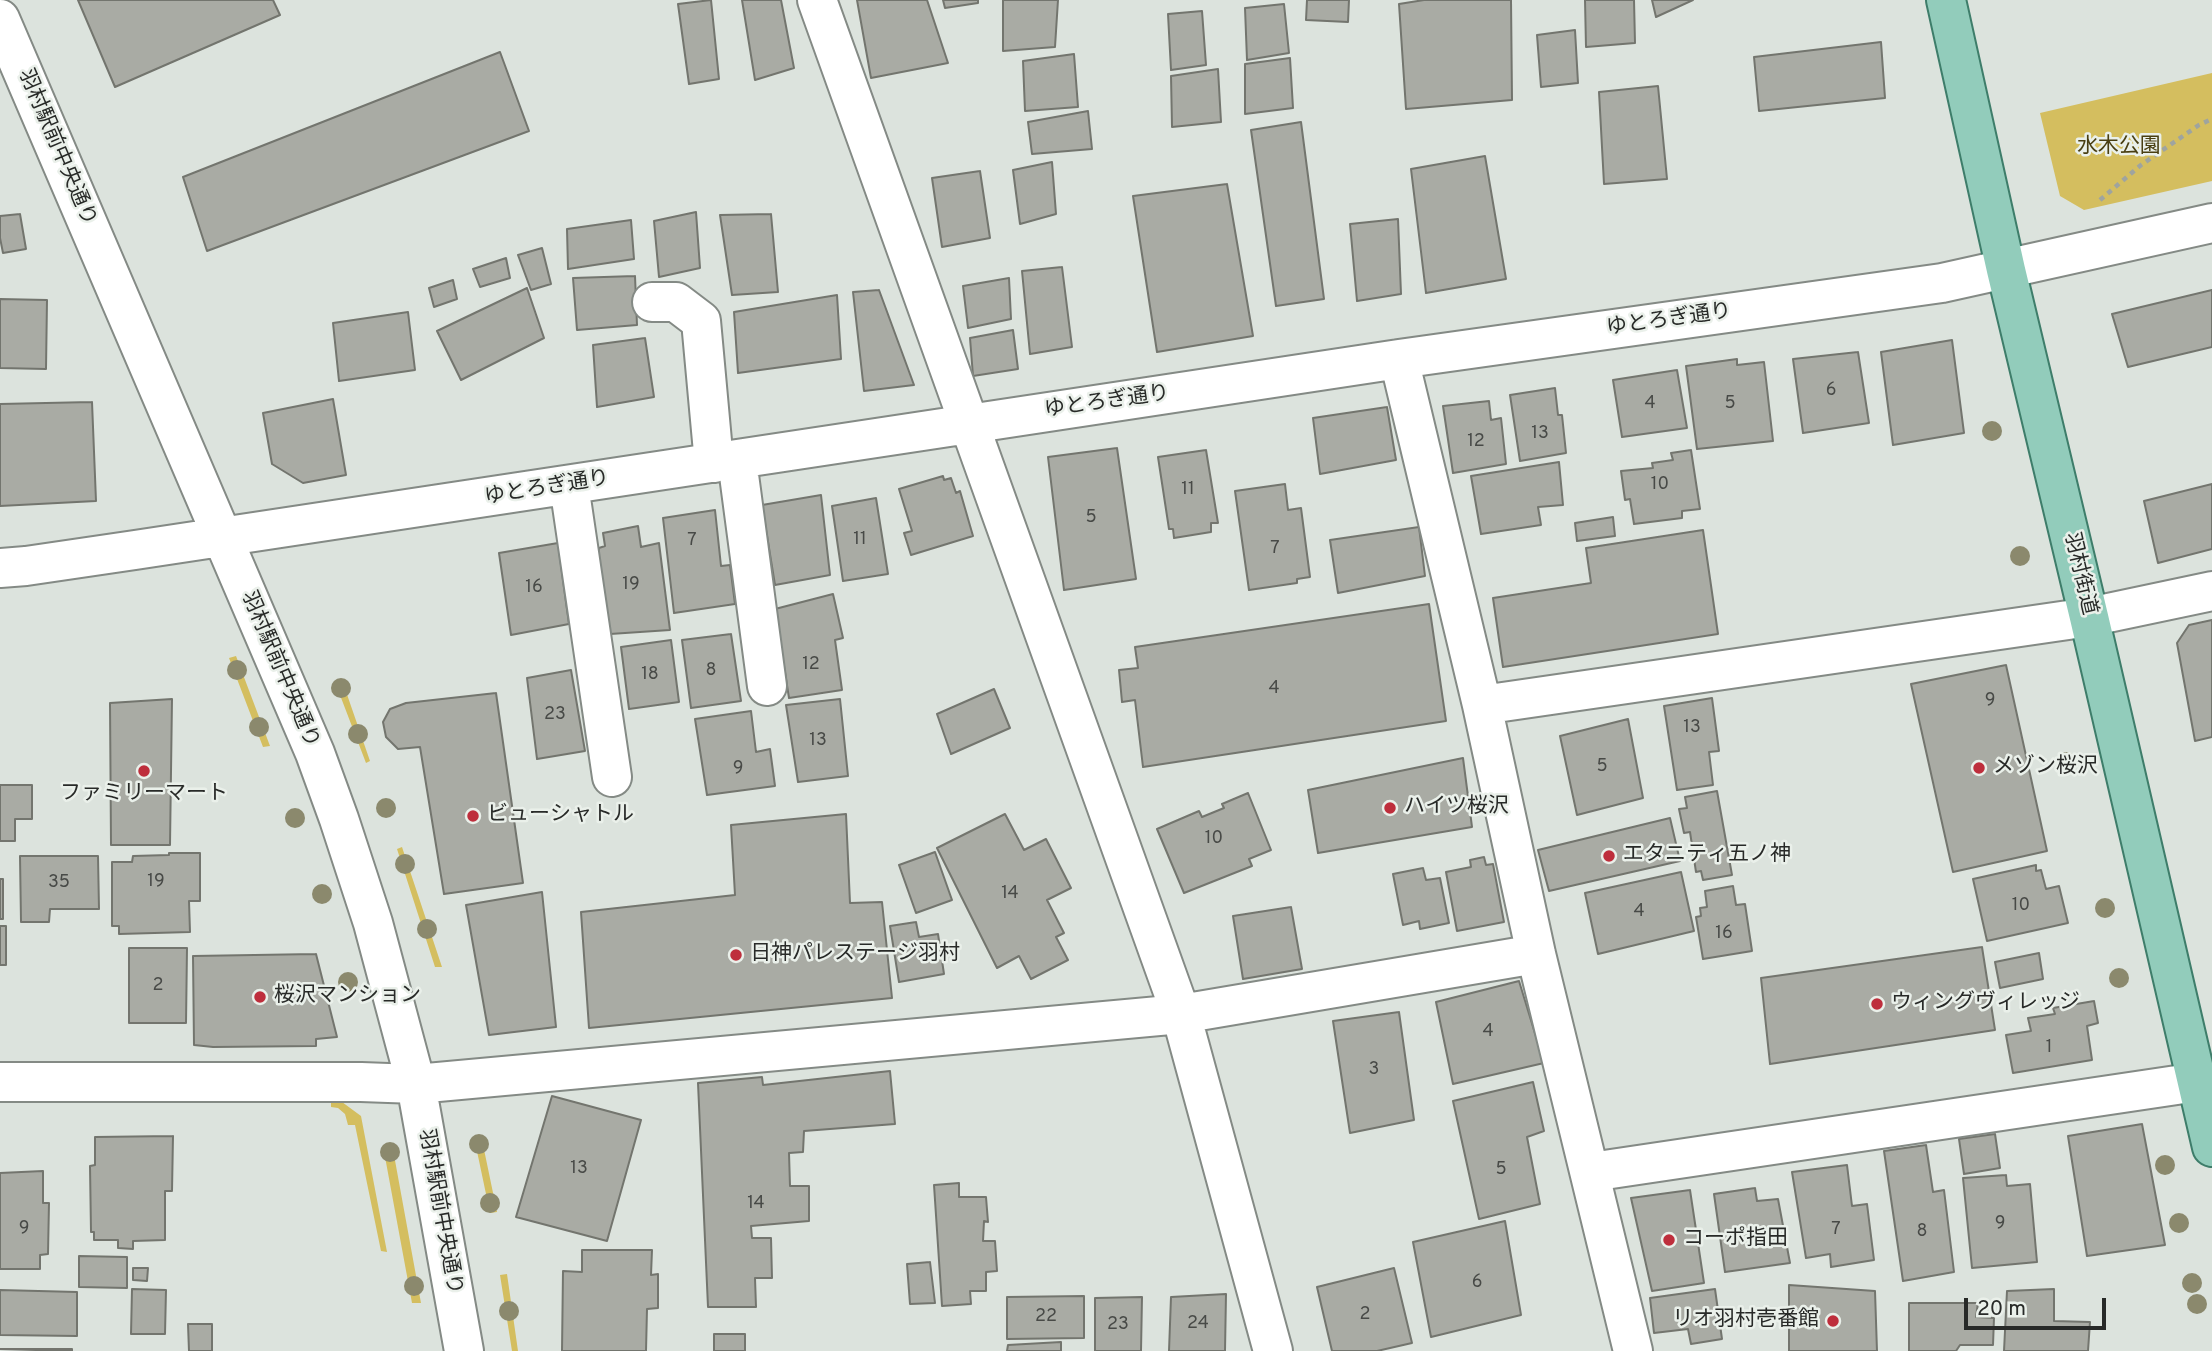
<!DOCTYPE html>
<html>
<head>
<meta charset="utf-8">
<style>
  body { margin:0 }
  #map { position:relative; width:2212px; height:1351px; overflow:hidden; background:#dce3dd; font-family:Overpass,sans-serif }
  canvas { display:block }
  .scale { position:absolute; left:1964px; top:1298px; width:142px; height:32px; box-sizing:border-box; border:4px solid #282a28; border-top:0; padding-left:9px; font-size:21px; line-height:24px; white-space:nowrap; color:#282a28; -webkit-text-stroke:5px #eaf0ea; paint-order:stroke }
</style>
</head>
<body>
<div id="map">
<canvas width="2212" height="1351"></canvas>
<div class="scale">20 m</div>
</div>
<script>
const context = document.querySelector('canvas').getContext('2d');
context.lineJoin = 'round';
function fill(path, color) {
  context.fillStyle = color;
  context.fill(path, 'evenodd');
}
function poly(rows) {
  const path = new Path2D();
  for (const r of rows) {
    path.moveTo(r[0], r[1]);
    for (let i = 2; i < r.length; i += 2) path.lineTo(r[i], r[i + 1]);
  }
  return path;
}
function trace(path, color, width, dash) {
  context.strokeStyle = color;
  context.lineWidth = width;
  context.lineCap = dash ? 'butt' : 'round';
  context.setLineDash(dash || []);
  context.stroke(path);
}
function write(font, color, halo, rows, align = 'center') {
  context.font = font + ' Overpass,"Noto Sans JP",sans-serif';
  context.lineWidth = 5;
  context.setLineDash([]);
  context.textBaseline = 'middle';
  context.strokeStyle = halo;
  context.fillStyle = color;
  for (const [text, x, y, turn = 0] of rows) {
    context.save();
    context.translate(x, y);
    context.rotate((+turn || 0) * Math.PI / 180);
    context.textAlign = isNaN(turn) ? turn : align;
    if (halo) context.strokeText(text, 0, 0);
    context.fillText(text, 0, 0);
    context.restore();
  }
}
fill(poly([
  [2212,73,2212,181,2084,210,2060,196,2040,113],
  [236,656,270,746,263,747,229,658],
  [342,680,370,761,366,763,335,682],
  [402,847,442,967,435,967,397,849],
  [331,1102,342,1102,361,1116,387,1252,381,1251,355,1125,348,1125,345,1114,338,1108,331,1107],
  [481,1135,497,1212,490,1213,474,1137],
  [392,1144,421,1303,412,1303,383,1146],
  [507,1274,518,1351,512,1351,500,1275]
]), '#d4be5f');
const building = poly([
  [78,0,273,0,280,15,115,87,78,0],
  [711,0,719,79,689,84,678,4,711,0],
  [742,0,781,0,794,68,755,80,742,0],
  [857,0,927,0,948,63,871,78,857,0],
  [943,0,978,0,978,3,945,8,943,0],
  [1003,0,1058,0,1055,47,1003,51,1003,0],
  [1307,0,1349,0,1348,22,1306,20,1307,0],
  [1424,0,1511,0,1512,100,1406,109,1399,4,1424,0],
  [1585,0,1634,0,1635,43,1586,47,1585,0],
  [1652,0,1693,0,1656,17,1652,0],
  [1284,4,1289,53,1247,60,1245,8,1284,4],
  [1202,11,1206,65,1171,70,1168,14,1202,11],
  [1575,30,1578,83,1541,87,1537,35,1575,30],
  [1881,42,1885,98,1759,111,1754,57,1881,42],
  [500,52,529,131,207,251,183,177,500,52],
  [1074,54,1078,107,1025,111,1023,61,1074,54],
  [1290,58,1293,108,1245,114,1245,64,1290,58],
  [1218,69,1221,122,1172,127,1171,76,1218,69],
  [1658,86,1667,179,1604,184,1599,92,1658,86],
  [1088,111,1092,149,1032,154,1028,122,1088,111],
  [1301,122,1324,299,1276,306,1251,130,1301,122],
  [1485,156,1506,279,1426,293,1411,169,1485,156],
  [1052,162,1056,214,1020,224,1013,170,1052,162],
  [980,171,990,238,942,247,932,178,980,171],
  [1227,184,1253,336,1157,352,1133,196,1227,184],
  [696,212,700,268,659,277,654,221,696,212],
  [20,214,26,249,3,253,0,238,0,216,20,214],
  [771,214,778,292,732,295,720,215,771,214],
  [1398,219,1401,294,1357,301,1350,224,1398,219],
  [631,220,634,259,568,269,567,229,631,220],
  [542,248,551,284,531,290,518,255,542,248],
  [506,258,510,278,480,287,473,269,506,258],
  [1062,267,1072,347,1030,354,1022,271,1062,267],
  [635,276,637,325,577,330,573,278,635,276],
  [1009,278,1011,319,968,328,963,286,1009,278],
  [453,280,457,299,434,307,429,288,453,280],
  [527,288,544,338,461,380,437,331,527,288],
  [879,290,914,385,864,391,853,292,879,290],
  [2212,290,2212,347,2128,367,2112,314,2212,290],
  [837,295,841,359,738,373,734,312,837,295],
  [0,299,47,300,46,369,0,368,0,299],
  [408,312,415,370,339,381,333,323,408,312],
  [1013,330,1018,369,973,376,970,338,1013,330],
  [645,338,654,397,597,407,593,345,645,338],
  [1952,340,1964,433,1893,445,1881,352,1952,340],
  [1858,352,1869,423,1803,433,1793,359,1858,352],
  [1737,359,1737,365,1764,362,1773,441,1697,449,1686,366,1737,359],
  [1677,370,1687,428,1622,437,1613,380,1677,370],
  [1555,388,1558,415,1562,415,1566,453,1520,461,1510,395,1555,388],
  [333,399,346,475,303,483,272,464,263,413,333,399],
  [1489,401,1491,420,1501,418,1506,464,1453,473,1443,406,1489,401],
  [92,402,96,501,0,506,0,404,92,402],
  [1387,407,1396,460,1320,474,1313,418,1387,407],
  [1117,448,1136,579,1064,590,1048,457,1117,448],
  [1206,450,1218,523,1211,523,1211,532,1174,538,1173,529,1169,529,1158,457,1206,450],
  [1691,450,1700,509,1682,511,1682,518,1634,524,1630,499,1625,500,1621,471,1653,468,1652,463,1673,460,1671,453,1691,450],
  [1559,462,1563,505,1538,507,1541,525,1481,534,1471,476,1559,462],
  [943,476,944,480,951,478,956,493,960,491,973,536,911,555,904,533,912,531,899,489,943,476],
  [1285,484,1288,510,1301,508,1310,577,1297,579,1297,583,1249,590,1235,491,1285,484],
  [2212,484,2212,549,2158,563,2144,501,2212,484],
  [821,495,830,575,775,585,762,505,821,495],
  [876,498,888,574,843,581,832,506,876,498],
  [715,510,721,566,730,565,735,604,674,613,663,518,715,510],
  [1613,517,1615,536,1577,541,1575,523,1613,517],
  [638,526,641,547,659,543,670,630,610,634,598,554,599,548,605,546,603,533,638,526],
  [1419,527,1425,576,1338,593,1330,540,1419,527],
  [1703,530,1718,634,1503,667,1493,598,1591,583,1586,548,1703,530],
  [558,543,569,624,511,635,499,553,558,543],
  [833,594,843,638,835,640,842,690,789,698,775,609,833,594],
  [1429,604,1446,721,1143,767,1135,700,1122,702,1119,670,1138,668,1135,647,1429,604],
  [2212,620,2212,737,2195,741,2177,643,2189,625,2212,620],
  [731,634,741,701,691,708,682,640,731,634],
  [671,640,679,702,629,709,621,647,671,640],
  [2006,665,2047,851,1953,872,1911,684,2006,665],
  [571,670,585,751,537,759,527,678,571,670],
  [994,689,1010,728,951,754,937,714,994,689],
  [496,693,523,883,444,894,420,747,398,749,386,737,383,722,390,709,406,703,496,693],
  [1712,698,1719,751,1709,752,1713,785,1677,790,1664,706,1712,698],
  [172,699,170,845,111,845,110,703,172,699],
  [840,699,848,776,798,782,786,705,840,699],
  [751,711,756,752,770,749,775,786,707,795,695,719,751,711],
  [1628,719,1643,798,1577,815,1560,736,1628,719],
  [1463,758,1472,827,1318,853,1308,790,1463,758],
  [0,785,32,785,32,819,15,819,15,841,0,841,0,785],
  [1717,791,1732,875,1703,880,1701,871,1696,872,1690,832,1684,833,1679,809,1687,808,1685,797,1717,791],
  [1248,793,1271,850,1249,859,1252,866,1184,893,1157,829,1199,811,1202,817,1224,808,1222,804,1248,793],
  [846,814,850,903,882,902,892,998,589,1028,581,912,735,895,731,825,846,814],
  [1005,814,1024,850,1046,839,1071,888,1047,900,1064,933,1056,937,1068,960,1031,979,1019,956,997,968,937,848,1005,814],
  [1670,818,1680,861,1549,891,1538,850,1670,818],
  [935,852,952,900,916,913,899,865,935,852],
  [169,853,200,853,200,901,189,901,190,932,119,934,119,926,112,926,112,862,132,862,133,856,169,855,169,853],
  [20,856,98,856,99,909,50,909,49,922,21,922,20,856],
  [1484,857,1486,865,1493,864,1504,922,1457,931,1446,872,1471,867,1470,860,1484,857],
  [2036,865,2036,871,2041,870,2046,889,2059,886,2068,923,1987,941,1973,879,2036,865],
  [1423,868,1426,880,1440,878,1449,923,1420,929,1419,921,1403,925,1393,874,1423,868],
  [1681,872,1694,931,1598,954,1585,893,1681,872],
  [0,879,3,879,3,919,0,919,0,879],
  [1733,886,1736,905,1745,904,1752,951,1703,959,1696,917,1701,916,1700,908,1707,907,1705,891,1733,886],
  [542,892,556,1027,489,1035,466,905,542,892],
  [1291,907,1302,969,1243,979,1233,916,1291,907],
  [916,922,919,937,938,934,944,974,899,982,890,926,916,922],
  [0,926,6,926,6,965,0,965,0,926],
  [1982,947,1995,1030,1770,1064,1761,978,1982,947],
  [129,948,187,948,186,1023,129,1023,129,948],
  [2039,953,2043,979,2000,988,1995,962,2039,953],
  [316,954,337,1037,316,1039,316,1046,213,1047,194,1045,193,956,316,954],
  [1519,981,1544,1063,1453,1084,1436,1002,1519,981],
  [2094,1001,2098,1023,2087,1026,2092,1060,2013,1073,2006,1035,2031,1031,2028,1018,2055,1014,2053,1008,2094,1001],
  [1399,1012,1414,1120,1350,1133,1333,1021,1399,1012],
  [890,1071,895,1124,804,1131,803,1152,789,1153,790,1186,809,1186,809,1221,751,1226,752,1238,771,1238,772,1278,755,1278,756,1307,708,1307,698,1083,762,1077,763,1085,890,1071],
  [1533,1082,1544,1131,1527,1137,1540,1204,1479,1219,1453,1101,1533,1082],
  [552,1096,641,1120,607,1241,516,1217,552,1096],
  [2142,1124,2165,1245,2087,1256,2068,1136,2142,1124],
  [1995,1134,2000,1168,1964,1174,1959,1139,1995,1134],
  [173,1136,172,1191,165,1191,165,1240,133,1241,133,1249,118,1248,118,1240,94,1240,94,1232,91,1232,90,1166,95,1165,95,1137,173,1136],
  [1926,1145,1933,1192,1944,1190,1954,1272,1903,1281,1884,1151,1926,1145],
  [1847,1165,1852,1206,1867,1204,1874,1260,1831,1267,1830,1254,1806,1258,1792,1172,1847,1165],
  [43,1171,43,1203,49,1203,48,1254,40,1255,40,1269,0,1269,0,1173,43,1171],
  [2006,1175,2007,1186,2030,1184,2037,1262,1972,1268,1963,1178,2006,1175],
  [959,1183,959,1197,986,1197,988,1222,984,1221,983,1241,995,1241,997,1271,986,1272,986,1291,970,1291,971,1304,942,1306,934,1185,959,1183],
  [1755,1188,1757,1201,1778,1199,1790,1263,1725,1272,1714,1194,1755,1188],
  [1690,1190,1704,1283,1652,1291,1631,1198,1690,1190],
  [1505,1221,1521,1315,1431,1337,1413,1242,1505,1221],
  [582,1250,652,1250,651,1275,658,1274,658,1308,647,1309,646,1351,562,1351,563,1271,582,1272,582,1250],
  [79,1256,127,1257,127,1288,79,1287,79,1256],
  [930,1262,935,1303,910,1304,907,1264,930,1262],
  [133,1268,148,1268,147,1281,133,1280,133,1268],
  [1394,1268,1412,1343,1377,1351,1332,1351,1317,1287,1394,1268],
  [1789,1285,1875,1291,1877,1351,1789,1351,1789,1285],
  [132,1289,166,1290,165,1334,131,1334,132,1289],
  [1715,1289,1722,1339,1691,1344,1688,1329,1654,1333,1650,1298,1715,1289],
  [2054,1289,2054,1321,2090,1322,2088,1351,2004,1351,2007,1291,2054,1289],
  [0,1290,77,1292,77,1336,0,1335,0,1290],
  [1226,1294,1225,1351,1169,1351,1171,1297,1226,1294],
  [1084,1296,1084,1338,1007,1339,1007,1297,1084,1296],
  [1142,1297,1141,1351,1095,1351,1095,1298,1142,1297],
  [1909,1303,1978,1303,1976,1317,1994,1318,1993,1345,1960,1345,1956,1351,1909,1351,1909,1303],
  [188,1324,212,1324,212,1351,189,1351,188,1324],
  [714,1334,745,1334,745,1351,714,1351,714,1334],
  [1061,1342,1061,1351,1007,1351,1008,1345,1061,1342],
  [0,1349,72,1349,72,1351,0,1349]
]);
fill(building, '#a9aba4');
trace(building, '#73756e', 2);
const minor = poly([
  [817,0,1181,1014,1273,1351],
  [0,19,315,753,339,819,373,923,416,1084,464,1351],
  [652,302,676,302,701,321,714,463],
  [1399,359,1482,705,1536,954,1633,1351],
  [737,460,767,686],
  [569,485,612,777],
  [0,568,26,566,135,550,1399,359,1942,283,2212,223],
  [1482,705,2089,617,2212,591],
  [0,1082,361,1082,416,1084,1181,1014,1536,954],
  [1591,1172,2197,1082,2212,1082]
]);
const major = poly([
  [1946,0,2006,270,2089,617,2212,1147]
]);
trace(minor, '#848a85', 42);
trace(major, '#3e7d6a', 42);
trace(poly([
  [2100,200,2141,165,2199,125,2212,119]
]), '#9fa49f', 4.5, [5, 5]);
trace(minor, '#fff', 38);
trace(major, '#92ccbb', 38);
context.fillStyle = '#8b896d';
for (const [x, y] of [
  [1992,431],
  [2020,556],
  [237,670],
  [341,688],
  [259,727],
  [358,734],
  [2067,762],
  [386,808],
  [295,818],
  [405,864],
  [322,894],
  [2105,908],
  [427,929],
  [2119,978],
  [348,982],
  [479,1144],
  [390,1152],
  [2165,1165],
  [490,1203],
  [2179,1223],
  [2192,1283],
  [414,1286],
  [2197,1304],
  [509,1311]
]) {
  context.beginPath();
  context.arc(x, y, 10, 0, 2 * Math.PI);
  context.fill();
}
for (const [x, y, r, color] of [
  [1979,768,7,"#be2e3c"],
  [144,771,7,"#be2e3c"],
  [1390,808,7,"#be2e3c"],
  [473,816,7,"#be2e3c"],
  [1609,856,7,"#be2e3c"],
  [736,955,7,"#be2e3c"],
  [260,997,7,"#be2e3c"],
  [1877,1004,7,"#be2e3c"],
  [1669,1240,7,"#be2e3c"],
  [1833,1321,7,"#be2e3c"]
]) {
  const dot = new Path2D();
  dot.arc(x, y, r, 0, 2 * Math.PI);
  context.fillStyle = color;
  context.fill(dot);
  trace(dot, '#eaf0ea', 2.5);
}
write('18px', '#484a47', null, [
  ["6",1831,391],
  ["4",1650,404],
  ["5",1730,404],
  ["13",1540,434],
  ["12",1476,442],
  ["10",1660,485],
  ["11",1188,490],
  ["5",1091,518],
  ["11",860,540],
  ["7",692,541],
  ["7",1275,549],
  ["19",631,585],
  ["16",534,588],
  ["12",811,665],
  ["8",711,671],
  ["18",650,675],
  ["4",1274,689],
  ["9",1990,701],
  ["23",555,715],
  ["13",1692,728],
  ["13",818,741],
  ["5",1602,767],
  ["9",738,769],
  ["10",1214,839],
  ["19",156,882],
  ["35",59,883],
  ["14",1010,894],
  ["10",2021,906],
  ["4",1639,912],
  ["16",1724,934],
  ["2",158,986],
  ["4",1488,1032],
  ["1",2049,1048],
  ["3",1374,1070],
  ["13",579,1169],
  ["5",1501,1170],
  ["14",756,1204],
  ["9",2000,1224],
  ["9",24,1229],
  ["7",1836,1230],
  ["8",1922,1232],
  ["6",1477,1283],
  ["2",1365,1315],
  ["22",1046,1317],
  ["24",1198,1324],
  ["23",1118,1325]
]);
write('21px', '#282a28', '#eaf0ea', [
  ["羽村駅前中央通り",56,148,67],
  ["ゆとろぎ通り",1669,321,-8],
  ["ゆとろぎ通り",1107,403,-8],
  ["ゆとろぎ通り",547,489,-9],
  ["羽村街道",2079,574,77],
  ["羽村駅前中央通り",279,670,67],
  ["羽村駅前中央通り",439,1212,80]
]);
write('21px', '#493f12', '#eaf0ea', [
  ["水木公園",2119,148]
]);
write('21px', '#282a28', '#eaf0ea', [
  ["メゾン桜沢",1993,768],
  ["ファミリーマート",144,795,"center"],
  ["ハイツ桜沢",1404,808],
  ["ビューシャトル",487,816],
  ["エタニティ五ノ神",1623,856],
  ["日神パレステージ羽村",750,955],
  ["桜沢マンション",274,997],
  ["ウィングヴィレッジ",1891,1004],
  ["コーポ指田",1683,1240],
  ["リオ羽村壱番館",1819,1321,"right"]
], 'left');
</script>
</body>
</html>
